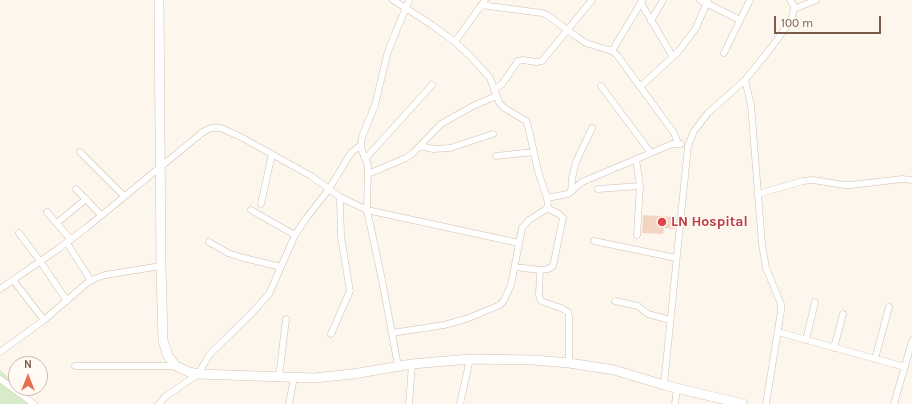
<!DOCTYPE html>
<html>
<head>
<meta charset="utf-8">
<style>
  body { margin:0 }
  #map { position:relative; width:912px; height:404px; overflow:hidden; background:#fdf6ec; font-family:Karla,sans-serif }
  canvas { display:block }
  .north { position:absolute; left:8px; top:356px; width:40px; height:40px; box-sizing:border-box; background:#fffaf3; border:1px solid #cabbb1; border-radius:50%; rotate:0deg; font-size:11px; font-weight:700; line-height:16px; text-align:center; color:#7a5c4d }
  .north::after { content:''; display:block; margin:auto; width:14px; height:18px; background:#e76f51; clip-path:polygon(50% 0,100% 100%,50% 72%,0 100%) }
  .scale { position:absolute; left:774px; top:16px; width:107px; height:18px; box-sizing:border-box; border:2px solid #7a5c4d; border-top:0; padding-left:5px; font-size:12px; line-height:14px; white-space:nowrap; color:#7a5c4d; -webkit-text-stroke:3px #fffaf3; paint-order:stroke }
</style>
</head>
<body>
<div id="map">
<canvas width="912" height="404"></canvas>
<div class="north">N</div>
<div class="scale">100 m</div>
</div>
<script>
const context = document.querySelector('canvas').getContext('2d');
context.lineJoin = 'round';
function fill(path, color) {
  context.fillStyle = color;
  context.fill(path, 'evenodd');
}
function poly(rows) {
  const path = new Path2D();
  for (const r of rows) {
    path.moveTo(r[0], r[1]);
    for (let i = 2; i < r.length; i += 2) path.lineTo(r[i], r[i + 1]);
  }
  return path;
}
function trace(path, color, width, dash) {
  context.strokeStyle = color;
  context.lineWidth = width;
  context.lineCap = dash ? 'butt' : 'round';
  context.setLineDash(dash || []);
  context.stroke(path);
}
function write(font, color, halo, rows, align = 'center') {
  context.font = font + ' Karla,sans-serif';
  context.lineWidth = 3;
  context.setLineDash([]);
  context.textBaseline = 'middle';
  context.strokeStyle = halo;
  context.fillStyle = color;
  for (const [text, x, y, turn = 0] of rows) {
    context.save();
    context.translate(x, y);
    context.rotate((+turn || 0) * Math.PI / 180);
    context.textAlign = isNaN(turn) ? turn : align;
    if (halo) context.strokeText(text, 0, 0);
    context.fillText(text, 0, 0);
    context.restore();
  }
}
fill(poly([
  [0,370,16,384,16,388,20,388,38,404,0,404]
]), '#d8ecc9');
fill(poly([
  [643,215,676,217,675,229,664,228,663,234,642,233]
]), '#f3d5c3');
const street = poly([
  [700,0,740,20],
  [641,3,673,57],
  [481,5,542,13,547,15,577,37,586,43,612,51,617,55,674,133,678,143],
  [794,9,816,0],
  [651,21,663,0],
  [455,42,485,0],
  [612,51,642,1],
  [724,53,750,0],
  [745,80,751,105,762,244,766,268,781,304,781,311,766,404],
  [601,86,651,153],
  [640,87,678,52,696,28,708,0],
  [494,90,502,84,518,61,523,60,536,62,542,61,592,0],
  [420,146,433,149,450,148,493,134],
  [80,152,124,196],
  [496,156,534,152],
  [366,158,432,85],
  [636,159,640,186,637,235],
  [368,174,406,158,413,153,441,124,473,106,496,96],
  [76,189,101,215],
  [598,189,640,186],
  [571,192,572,178,576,162,592,128],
  [758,194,803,181,813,180,844,185,851,185,902,179,912,180],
  [547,198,568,194,582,182,672,144,681,144],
  [261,204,272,154],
  [251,210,295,235],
  [47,212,71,240],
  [57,223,86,199],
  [19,233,40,261,67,301],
  [594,241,676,258],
  [209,242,228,253,240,257,281,267],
  [67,243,91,281],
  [515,267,540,270,548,269,553,266,563,218,559,214,547,208],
  [540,270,539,295,541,301,561,308,568,312,569,316,569,363],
  [13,280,44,320],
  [0,289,58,249,86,228,203,132,211,128,221,128,241,137,311,176,340,197,367,210,519,243],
  [615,301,638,306,648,314,670,320],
  [778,332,905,367],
  [392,333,444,325,466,319,493,308,500,305,504,300,511,285,522,228,529,220,545,210,548,206,547,198,538,171,528,126,526,121,503,107,499,102,490,78,470,56,455,42,432,25,393,0],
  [331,334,350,291,341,237,340,197],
  [806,340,815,302],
  [834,348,843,314],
  [0,352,44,320,87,283,96,278,105,275,161,266],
  [875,359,889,307],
  [75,366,176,366],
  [398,366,382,280,367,210,368,165,362,151,361,145,362,137,375,105,388,51,409,0],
  [279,377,286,319],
  [0,379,34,404],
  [664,385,688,146,694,131,708,113,745,80,771,48,791,20,793,14,794,6,790,0],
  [159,404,165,397,198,374,210,354,251,314,269,294,295,235,307,217,329,189,351,153,361,145],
  [289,404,294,377],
  [409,404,412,364],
  [460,404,470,359],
  [675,404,677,388],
  [894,404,912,341]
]);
const secondary = poly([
  [159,0,161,266,163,341,168,356,176,366,189,372,198,374,314,378,353,374,412,364,470,359,534,360,569,363,614,370,664,385,743,404]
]);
trace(street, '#d1beb0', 7);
trace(secondary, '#d6c0b0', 10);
trace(street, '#fff', 6);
trace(secondary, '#fff', 9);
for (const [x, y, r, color] of [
  [662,222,5,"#e0444e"]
]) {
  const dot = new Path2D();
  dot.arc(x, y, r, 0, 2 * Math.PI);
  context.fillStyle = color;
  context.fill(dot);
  trace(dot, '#fffaf3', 1.5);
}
write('bold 14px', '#be3a42', '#fffaf3', [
  ["LN Hospital",671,222]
], 'left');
</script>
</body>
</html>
